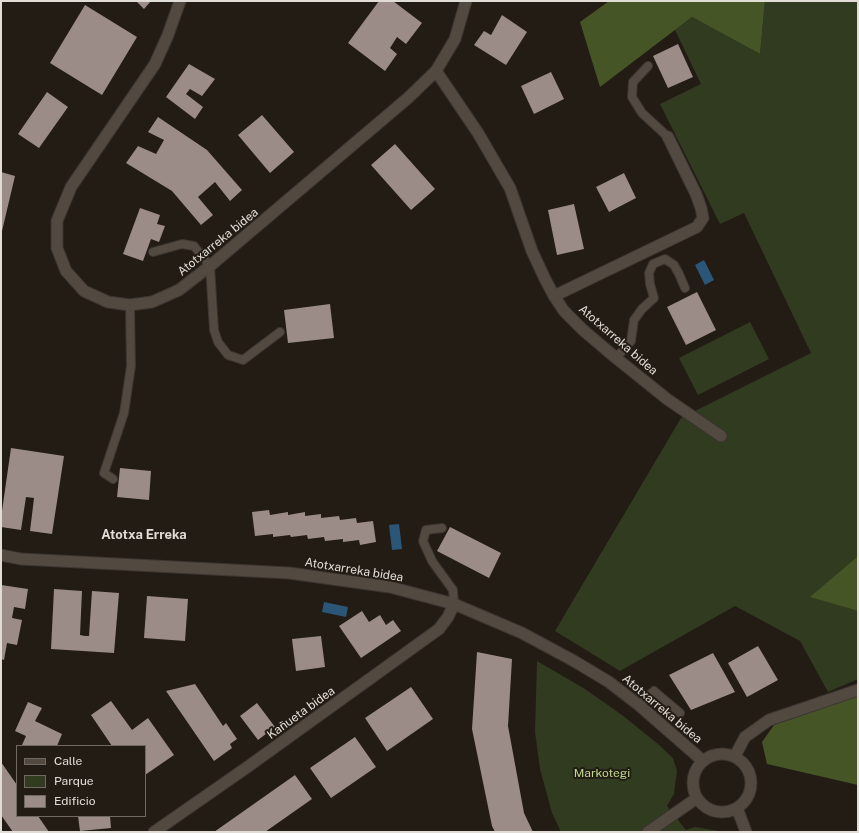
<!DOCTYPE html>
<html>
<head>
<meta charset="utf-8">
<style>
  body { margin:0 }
  #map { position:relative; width:859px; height:833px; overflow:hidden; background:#231c14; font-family:"Public Sans",sans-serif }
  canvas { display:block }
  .frame { position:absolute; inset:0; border:2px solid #e2dcd7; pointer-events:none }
  .legend { position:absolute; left:16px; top:745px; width:130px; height:72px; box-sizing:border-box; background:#231c14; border:1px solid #6f6962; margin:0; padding:5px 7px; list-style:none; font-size:12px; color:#e2dcd7 }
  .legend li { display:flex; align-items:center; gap:8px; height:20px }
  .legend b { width:20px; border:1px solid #6f6962 }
</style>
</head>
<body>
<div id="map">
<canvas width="859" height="833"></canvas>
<div class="frame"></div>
<ul class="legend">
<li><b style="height:5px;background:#524940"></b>Calle</li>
<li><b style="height:11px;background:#313b1f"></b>Parque</li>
<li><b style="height:11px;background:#9b8c87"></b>Edificio</li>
</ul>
</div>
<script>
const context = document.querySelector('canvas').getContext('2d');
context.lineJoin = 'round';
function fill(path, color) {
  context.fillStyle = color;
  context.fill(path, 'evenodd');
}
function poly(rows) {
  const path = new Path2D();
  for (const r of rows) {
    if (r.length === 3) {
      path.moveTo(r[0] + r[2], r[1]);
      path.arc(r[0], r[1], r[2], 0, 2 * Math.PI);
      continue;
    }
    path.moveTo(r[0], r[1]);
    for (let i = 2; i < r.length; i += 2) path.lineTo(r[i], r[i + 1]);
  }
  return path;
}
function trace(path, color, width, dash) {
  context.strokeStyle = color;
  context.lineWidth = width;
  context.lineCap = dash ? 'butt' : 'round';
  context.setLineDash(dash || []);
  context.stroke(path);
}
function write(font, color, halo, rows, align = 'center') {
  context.font = font + ' "Public Sans",sans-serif';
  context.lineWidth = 4;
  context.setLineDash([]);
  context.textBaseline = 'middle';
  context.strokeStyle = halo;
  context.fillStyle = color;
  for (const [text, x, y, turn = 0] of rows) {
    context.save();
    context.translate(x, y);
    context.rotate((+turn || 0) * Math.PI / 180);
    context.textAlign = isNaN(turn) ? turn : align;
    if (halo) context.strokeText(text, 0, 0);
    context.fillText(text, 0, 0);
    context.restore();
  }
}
fill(poly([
  [765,1,858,1,858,556,811,597,858,611,858,679,828,692,800,641,735,606,620,671,555,631,681,418,811,353,744,213,720,224,660,104,701,84,675,30,692,17,760,54],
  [750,322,769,359,698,395,679,358],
  [537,661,585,689,622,715,658,744,673,758,677,771,674,794,667,806,686,830,695,827,725,832,561,832,552,813,540,769,535,732]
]), '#313b1f');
fill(poly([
  [609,1,765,1,760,54,692,17,600,87,580,22],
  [858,556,858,611,810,597],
  [858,695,858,785,767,764,762,742,774,725]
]), '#455526');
fill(poly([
  [704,260,714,280,705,285,695,265],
  [399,524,402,549,392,550,389,525],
  [324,602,348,607,346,617,322,612]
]), '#2b5678');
fill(poly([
  [136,1,151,1,144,9],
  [379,1,393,1,422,23,406,44,397,37,390,48,397,54,385,71,348,43],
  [85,5,137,37,102,95,50,63],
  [502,15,527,32,506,65,474,45,484,31,491,35],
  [678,44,693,77,668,88,653,56],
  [189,64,215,79,202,96,190,89,186,94,203,107,195,119,166,97],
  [551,72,564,99,534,114,521,86],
  [47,92,68,107,39,148,18,134],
  [262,115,294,152,270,173,238,135],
  [158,117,207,150,242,190,230,201,215,182,198,197,213,215,201,225,172,191,126,163,138,146,156,154,164,140,148,132],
  [395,144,435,189,411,210,371,165],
  [1,172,15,176,2,231,1,231],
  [624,173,636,198,609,212,596,187],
  [574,204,584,249,557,255,548,210],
  [140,208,160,215,157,224,165,226,159,242,151,239,143,261,123,254],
  [697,292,716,330,686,345,667,307],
  [330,304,334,338,288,343,284,310],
  [11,448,64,456,52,534,30,531,34,498,26,497,21,530,1,527,1,518],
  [120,468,151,471,149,500,117,497],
  [269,510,270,515,288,512,288,515,305,512,305,516,321,514,321,518,339,516,340,520,356,518,357,523,373,521,376,542,360,545,359,540,343,542,343,539,325,541,324,537,308,539,307,535,291,537,290,535,273,537,273,534,255,536,252,512],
  [450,527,501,553,489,578,437,551],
  [1,585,28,589,25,609,14,607,12,618,22,620,17,645,7,643,4,660,1,659],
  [54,589,82,591,80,635,85,636,89,636,92,591,119,593,114,653,51,649],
  [147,596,188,599,185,641,144,638],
  [362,611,369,622,380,615,386,625,393,620,401,631,361,658,339,626],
  [321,636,325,667,296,671,292,639],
  [758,646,778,680,747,697,728,663],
  [477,652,512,659,508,726,524,813,533,832,495,832,492,826,472,729],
  [713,653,735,692,691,710,669,675],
  [195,684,223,726,226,723,237,739,230,744,232,748,214,761,166,691],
  [411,687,433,719,387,751,365,718],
  [111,701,132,730,148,718,174,755,145,775,145,746,112,746,91,715],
  [28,702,42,708,35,721,62,734,57,746,22,745,26,736,15,731],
  [257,703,275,727,258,740,240,716],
  [355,737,376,767,331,798,310,768],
  [1,762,17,785,17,816,38,816,49,832,13,832,1,815],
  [295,775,312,799,265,832,214,832],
  [78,816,110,816,111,828,80,831]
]), '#9b8c87');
const service = poly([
  [648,66,633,82,632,97,642,113,668,137],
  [153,252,182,244,194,246,210,266,214,330,218,342,228,355,243,360,280,332],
  [616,358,631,341,634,320,642,309,654,298,650,284,649,273,653,264,665,259,674,265,679,274,685,288],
  [113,479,104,473,124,413,131,366,130,305],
  [442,528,426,530,423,541,432,561,453,590,454,604],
  [640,706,648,696,654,691,680,713]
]);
const minor = poly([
  [180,1,168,35,155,64,71,187,57,221,57,248,66,271,84,291,108,302,130,305,152,302,179,290,210,266,408,98,436,71,455,39,466,1],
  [436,71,478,133,510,188,532,251,545,279,554,296,564,311,583,330,616,358,667,399,721,436],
  [554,296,697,227,703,218,701,208,696,194,668,137],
  [1,555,21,559,289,573,390,587,454,604,522,633,574,661,609,682,640,706,703,761],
  [722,783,29],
  [735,756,745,737,769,720,858,690],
  [737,808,746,832],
  [154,832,246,768,439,629,448,617,454,604],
  [648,832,697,798]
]);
trace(service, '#3c3531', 10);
trace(minor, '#3c3531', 13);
trace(service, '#524940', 8);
trace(minor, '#524940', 11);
write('12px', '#e2dcd7', '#231c14', [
  ["Atotxarreka bidea",218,242,-39],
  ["Atotxarreka bidea",618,340,41],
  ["Atotxarreka bidea",354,570,9],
  ["Atotxarreka bidea",662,709,40],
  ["Kañueta bidea",301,713,-36]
]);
write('12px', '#bcd88c', '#231c14', [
  ["Markotegi",602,773]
]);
write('bold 13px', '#e2dcd7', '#231c14', [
  ["Atotxa Erreka",144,535]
]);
</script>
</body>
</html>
